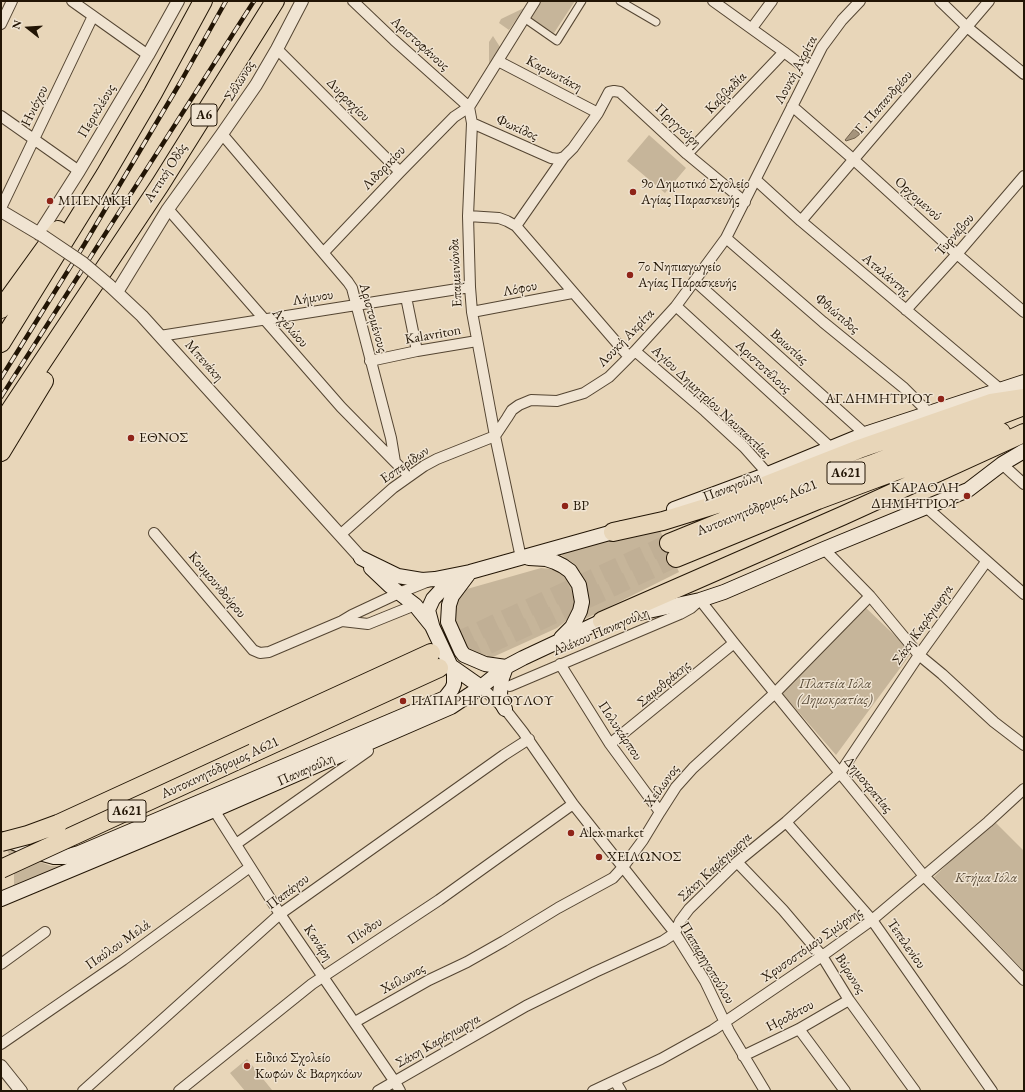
<!DOCTYPE html>
<html>
<head>
<meta charset="utf-8">
<style>
  body { margin:0 }
  #map { position:relative; width:1025px; height:1092px; overflow:hidden; background:#e8d6b9; font-family:"EB Garamond",serif }
  canvas { display:block }
  .frame { position:absolute; inset:0; border:2px solid #221505; pointer-events:none }
  .north { position:absolute; left:8px; top:8px; width:40px; height:40px; -webkit-text-stroke:3px #f0e4d2; paint-order:stroke; rotate:287deg; font-size:11px; font-weight:700; line-height:16px; text-align:center; color:#221505 }
  .north::after { content:''; display:block; margin:auto; width:14px; height:18px; background:#221505; clip-path:polygon(50% 0,100% 100%,50% 72%,0 100%) }
</style>
</head>
<body>
<div id="map">
<canvas width="1025" height="1092"></canvas>
<div class="frame"></div>
<div class="north">N</div>
</div>
<script>
const context = document.querySelector('canvas').getContext('2d');
context.lineJoin = 'round';
function fill(path, color) {
  context.fillStyle = color;
  context.fill(path, 'evenodd');
}
function poly(rows) {
  const path = new Path2D();
  for (const r of rows) {
    path.moveTo(r[0], r[1]);
    for (let i = 2; i < r.length; i += 2) path.lineTo(r[i], r[i + 1]);
  }
  return path;
}
function trace(path, color, width, dash) {
  context.strokeStyle = color;
  context.lineWidth = width;
  context.lineCap = dash ? 'butt' : 'round';
  context.setLineDash(dash || []);
  context.stroke(path);
}
function write(font, color, halo, rows, align = 'center') {
  context.font = font + ' "EB Garamond",serif';
  context.lineWidth = 3;
  context.setLineDash([]);
  context.textBaseline = 'middle';
  context.strokeStyle = halo;
  context.fillStyle = color;
  for (const [text, x, y, turn = 0] of rows) {
    context.save();
    context.translate(x, y);
    context.rotate((+turn || 0) * Math.PI / 180);
    context.textAlign = isNaN(turn) ? turn : align;
    if (halo) context.strokeText(text, 0, 0);
    context.fillText(text, 0, 0);
    context.restore();
  }
}
fill(poly([
  [540,1,575,1,554,33,530,18],
  [524,8,509,30,499,23,501,19],
  [493,36,500,47,489,66,489,42],
  [649,135,686,168,665,193,627,161],
  [659,528,679,572,585,619,589,606,589,595,587,585,581,573,573,563,560,554,609,540],
  [541,568,551,569,562,574,570,584,573,592,575,601,572,613,566,621,557,628,493,657,484,657,472,651,467,646,453,615,458,593,467,589],
  [864,606,912,652,836,755,782,693],
  [993,820,1024,851,1024,971,934,877],
  [2,844,24,856,51,866,69,865,11,891,14,884,14,870,10,856,7,850],
  [247,1059,272,1090,271,1091,245,1091,230,1073]
]), '#c6b59a');
const water = poly([
  [854,129,860,134,855,138,846,141,845,140,854,129]
]);
fill(water, '#a5947c');
trace(water, '#71614c', 1);
trace(poly([
  [431,653,669,543],
  [439,668,676,558]
]), '#c0af95', 18, [18, 9]);
const pedestrian = poly([
  [620,1,656,22],
  [524,18,557,41,582,1]
]);
const minor = poly([
  [72,1,148,55],
  [353,1,394,40,469,107],
  [713,1,784,52,809,71],
  [940,1,967,27,1024,74],
  [1,24,12,1],
  [752,28,772,1],
  [277,49,400,172],
  [498,61,598,113],
  [792,106,853,159,957,254,1024,312],
  [1,116,79,171],
  [472,123,551,158,558,159,564,157,573,148,598,113,609,92,614,91,620,92,687,154,745,202],
  [222,134,348,282,352,288,391,438,395,462,409,476],
  [687,154,784,52],
  [756,180,801,221,1000,389],
  [1,208,93,16],
  [168,209,341,407,395,462],
  [468,216,499,218,507,221,516,226,629,357],
  [801,221,989,1],
  [516,226,564,157],
  [726,238,823,322,904,388,929,413],
  [324,252,400,172,454,117,469,107],
  [695,281,865,434],
  [406,297,417,351],
  [676,306,831,448],
  [906,310,957,254,1024,176],
  [472,312,572,293],
  [160,336,470,287],
  [635,351,705,411,744,447,768,474],
  [370,361,417,351,477,341],
  [1002,464,1024,484],
  [926,507,1024,594],
  [154,533,253,650,260,653,269,652,342,621,352,615,399,593,429,581],
  [340,535,393,488,424,466,437,459,495,436,507,418,512,410,519,405,531,400,557,401,584,393,609,377,635,351,676,306,726,238,822,47,842,20,860,1],
  [824,549,870,596,919,655,942,674,994,722,1024,745],
  [521,558,495,436,472,312,470,287,468,216,472,123,469,107,535,1],
  [342,621,368,624,415,605],
  [560,664,610,744,660,812],
  [510,686,680,614,691,608,700,600,734,643,924,876,1024,980],
  [481,687,505,709,523,732,573,804,675,933,705,981,729,1031,765,1091],
  [610,744,734,643],
  [214,810,280,914,395,1082,400,1091],
  [786,822,872,920,992,1091],
  [236,844,368,751],
  [737,862,783,910,822,956,849,1000,915,1091],
  [1,964,45,932],
  [355,1022,429,980,467,962,504,941,558,908,613,878,623,867,643,840,660,812,676,787,693,768,775,693,870,596],
  [799,1029,845,1091],
  [1,1044,123,960,250,867],
  [743,1056,799,1029,849,1000],
  [615,1081,621,1091],
  [83,1091,280,914,504,755,529,739],
  [179,1091,312,984,439,900,573,804],
  [378,1091,526,1006,595,972,663,941,675,933,680,921,689,909,737,862,786,822,840,773,919,655,986,562],
  [593,1091,661,1059,713,1030,822,956,872,920,988,822,1024,789]
]);
const tertiary = poly([
  [1,211,43,236],
  [39,234,79,171,148,55,178,1],
  [109,285,142,316,361,558],
  [117,292,168,209,222,134,256,85,277,49,302,1],
  [1,1066,21,1091]
]);
const secondary = poly([
  [674,509,768,474,865,434,1024,382],
  [361,558,398,576,422,580,435,579,470,572,613,532,623,528],
  [529,558,546,559,555,562,563,566,570,571,579,585,582,602,580,611,572,627,561,638],
  [470,572,452,596,449,605,448,622,461,651,464,655,485,664,506,667],
  [432,625,428,610,433,599,444,587,459,578],
  [451,666,481,687],
  [505,709,501,702,500,693,502,678,506,667],
  [4,839,43,854,54,857,65,857,79,853,445,698,452,689,454,684,454,673,432,626,415,605,390,586,371,568],
  [1,899,214,810,451,707,481,687,506,667,523,658,602,621,700,600,724,592,824,549,968,490,1002,464,1024,451]
]);
const motorway = poly([
  [1,309,58,230],
  [1,343,105,175,153,93,203,1],
  [1,424,160,185,275,1],
  [1,452,44,381],
  [613,532,663,521,721,503,859,449,991,403,1024,398],
  [669,543,812,485,875,463,1024,406],
  [676,558,818,500,1001,432],
  [602,621,842,516,1024,433],
  [253,753,439,668],
  [58,824,431,653]
]);
trace(pedestrian, '#544532', 9);
trace(minor, '#544532', 12);
trace(tertiary, '#544532', 14);
trace(secondary, '#221505', 16);
trace(motorway, '#221505', 20);
trace(pedestrian, '#f0e4d2', 7);
trace(minor, '#f0e4d2', 10);
trace(tertiary, '#f0e4d2', 12);
trace(secondary, '#f0e4d2', 14);
trace(motorway, '#e8d6b9', 18);
const rail = poly([
  [1,378,84,245,180,83,226,1],
  [1,397,254,1]
]);
trace(rail, '#221505', 4.5);
trace(rail, '#f0e4d2', 3, [9]);
const tertiaryBridge = poly([
  [43,236,83,263,109,285]
]);
const motorwayBridge = poly([
  [1,842,28,835,58,824],
  [1,869,253,753]
]);
trace(tertiaryBridge, '#544532', 14, []);
trace(motorwayBridge, '#221505', 20, []);
trace(tertiaryBridge, '#f0e4d2', 12);
trace(motorwayBridge, '#e8d6b9', 18);
for (const [x, y, r, color] of [
  [633,192,4,"#8f2418"],
  [50,201,4,"#8f2418"],
  [630,275,4,"#8f2418"],
  [941,399,4,"#8f2418"],
  [131,438,4,"#8f2418"],
  [967,496,4,"#8f2418"],
  [565,506,4,"#8f2418"],
  [403,701,4,"#8f2418"],
  [571,833,4,"#8f2418"],
  [599,857,4,"#8f2418"],
  [247,1066,4,"#8f2418"]
]) {
  const dot = new Path2D();
  dot.arc(x, y, r, 0, 2 * Math.PI);
  context.fillStyle = color;
  context.fill(dot);
  trace(dot, '#f0e4d2', 1.5);
}
for (const [x, y, w] of [
  [204,115,26],
  [846,473,38],
  [127,811,38]
]) {
  const box = new Path2D();
  box.roundRect(x - w / 2, y - 11, w, 22, 3);
  context.fillStyle = '#f0e4d2';
  context.fill(box);
  trace(box, '#221505', 1);
}
write('bold 13px', '#221505', null, [
  ["Α6",204,115],
  ["Α621",846,473],
  ["Α621",127,811]
]);
write('14px', '#221505', '#f0e4d2', [
  ["Αριστοφάνους",420,44,42],
  ["Λουκή Ακρίτα",796,70,-62],
  ["Καρυωτάκη",554,74,28],
  ["Σόλωνος",240,81,-58],
  ["Καββαδία",726,93,-46],
  ["Δυρραχίου",348,100,45],
  ["Γ. Παπανδρέου",884,102,-49],
  ["Ηνιόχου",35,106,-64],
  ["Περικλέους",97,111,-59],
  ["Πριγγούρη",678,126,43],
  ["Φωκίδος",517,128,24],
  ["Λιδορικίου",384,168,-46],
  ["Αττική Οδός",166,173,-57],
  ["Ορχομενού",918,199,42],
  ["Τυρνάβου",955,235,-49],
  ["Επαμεινώνδα",456,273,-93],
  ["Αταλάντης",886,275,40],
  ["Λόφου",520,289,-11],
  ["Λήμνου",313,298,-9],
  ["Φθιώτιδος",837,314,40],
  ["Αριστομένους",373,318,74],
  ["Αχελώου",290,328,49],
  ["Kalavriton",433,335,-10],
  ["Λουκή Ακρίτα",626,338,-46],
  ["Βοιωτίας",789,347,42],
  ["Μπενάκη",204,361,48],
  ["Αριστοτέλους",763,367,43],
  ["Αγίου Δημητρίου Ναυπακτίας",711,402,43],
  ["Εσπερίδων",405,465,-34],
  ["Παναγούλη",732,487,-21],
  ["Αυτοκινητόδρομος Α621",757,508,-22],
  ["Κουμουνδούρου",217,585,50],
  ["Σάκη Καράγιωργα",923,625,-55],
  ["Αλέκου Παναγούλη",601,632,-23],
  ["Σαμοθράκης",664,684,-40],
  ["Πολυκάρπου",620,731,56],
  ["Αυτοκινητόδρομος Α621",220,768,-25],
  ["Παναγούλη",306,770,-24],
  ["Δημοκρατίας",868,785,51],
  ["Χείλωνος",662,786,-54],
  ["Σάκη Καράγιωργα",715,867,-43],
  ["Παπάγου",288,892,-37],
  ["Πίνδου",365,931,-33],
  ["Κανάρη",318,943,56],
  ["Τεπελενίου",906,944,55],
  ["Παύλου Μελά",118,945,-35],
  ["Χρυσοστόμου Σμύρνης",812,945,-35],
  ["Παπαρηγοπούλου",707,963,59],
  ["Βύρωνος",850,974,58],
  ["Χείλωνος",403,979,-29],
  ["Ηροδότου",790,1016,-28],
  ["Σάκη Καράγιωργα",438,1041,-30]
]);
write('14px', '#221505', '#f0e4d2', [
  ["9ο Δημοτικό Σχολείο",641,184],
  ["Αγίας Παρασκευής",641,200],
  ["ΜΠΕΝΑΚΗ",58,201],
  ["7ο Νηπιαγωγείο",638,267],
  ["Αγίας Παρασκευής",638,283],
  ["ΑΓ.ΔΗΜΗΤΡΙΟΥ",933,399,"right"],
  ["ΕΘΝΟΣ",139,438],
  ["ΚΑΡΑΟΛΗ",959,488,"right"],
  ["ΔΗΜΗΤΡΙΟΥ",959,504,"right"],
  ["BP",573,506],
  ["ΠΑΠΑΡΗΓΟΠΟΥΛΟΥ",411,701],
  ["Alex market",579,833],
  ["ΧΕΙΛΩΝΟΣ",607,857],
  ["Ειδικό Σχολείο",255,1058],
  ["Κωφών & Βαρηκόων",255,1074]
], 'left');
write('italic 14px', '#5b4d39', '#f0e4d2', [
  ["Πλατεία Ιόλα",835,684],
  ["(Δημοκρατίας)",835,700],
  ["Κτήμα Ιόλα",986,878]
]);
</script>
</body>
</html>
